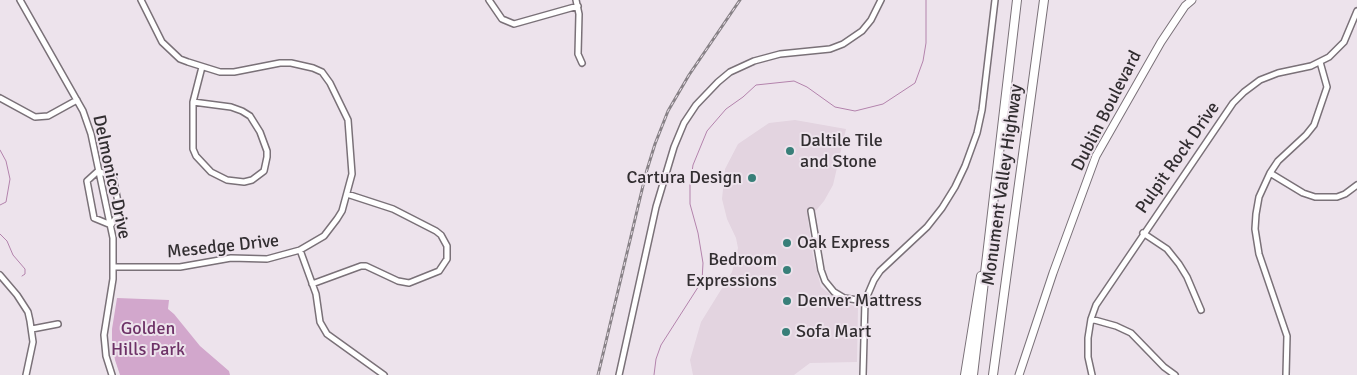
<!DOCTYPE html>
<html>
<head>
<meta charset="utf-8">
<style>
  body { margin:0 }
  canvas { display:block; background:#ede3ec }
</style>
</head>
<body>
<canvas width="1357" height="375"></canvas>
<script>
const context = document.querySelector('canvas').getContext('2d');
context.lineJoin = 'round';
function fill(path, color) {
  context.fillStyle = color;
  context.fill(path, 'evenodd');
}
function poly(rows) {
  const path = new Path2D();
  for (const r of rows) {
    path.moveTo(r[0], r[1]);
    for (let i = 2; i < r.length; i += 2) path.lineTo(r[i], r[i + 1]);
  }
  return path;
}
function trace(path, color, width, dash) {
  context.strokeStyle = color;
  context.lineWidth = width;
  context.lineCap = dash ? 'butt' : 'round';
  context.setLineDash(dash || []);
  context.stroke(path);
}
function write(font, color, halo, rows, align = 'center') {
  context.font = font + ' Signika,sans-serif';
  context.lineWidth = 4;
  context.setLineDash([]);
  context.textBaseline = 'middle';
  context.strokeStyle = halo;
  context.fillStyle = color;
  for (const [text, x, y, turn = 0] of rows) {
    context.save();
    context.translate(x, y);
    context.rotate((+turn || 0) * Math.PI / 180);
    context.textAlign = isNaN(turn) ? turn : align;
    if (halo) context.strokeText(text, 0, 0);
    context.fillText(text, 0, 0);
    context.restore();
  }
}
fill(poly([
  [795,120,846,129,833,185,824,201,808,220,813,256,821,287,839,301,858,307,857,362,810,363,794,375,693,375,690,360,701,322,732,272,738,248,736,238,727,219,722,199,725,169,738,144,769,123]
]), '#e3d4e0');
fill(poly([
  [117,298,169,300,168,309,174,314,200,346,229,371,230,375,120,375,115,360,112,341,112,329]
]), '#d2a7cc');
trace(poly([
  [0,150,6,161,10,179,6,202,0,205],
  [0,234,7,241,13,255,25,269,25,274,22,276],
  [654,375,656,359,661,345,702,281,703,263,698,233,690,204,690,185,693,165,707,131,726,109,743,97,756,85,794,81,807,87,835,107,855,111,883,104,915,83,923,61,926,43,926,0]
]), '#b383ac', 1);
const minor = poly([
  [20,0,83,111,91,134,113,238,113,279,104,335,106,356,112,375],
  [489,0,502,19,514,24,578,6],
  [576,0,579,14,578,54,582,63],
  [0,98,35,117,48,116,77,100],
  [193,102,231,107,242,111,250,116,260,132,267,151,267,157,264,171,252,180,244,182,227,180,211,172,196,156,193,149,193,102,202,67],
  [98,171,113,177,120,212,111,225,94,218,87,181,98,171],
  [1270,173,1303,193,1315,197,1337,197,1345,194,1357,185],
  [811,211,821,270,825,281,834,292,844,298,865,301],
  [1143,233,1167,249,1179,264,1187,277,1201,310],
  [300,250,316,294,320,322,327,334,384,375],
  [114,267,180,267,231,258,267,259,300,250,324,236,337,219,342,211,352,174,348,120,330,83,322,72,313,68,291,63,280,63,234,72,220,72,188,62,180,59,162,42,141,0],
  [0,275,17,295,28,312,30,321,33,342,26,375],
  [312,284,361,266,366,266,398,281,409,283,439,271,447,259,447,246,441,235,436,231,393,209,347,194],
  [1091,319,1116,326,1131,333,1164,367,1175,375],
  [32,329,58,324],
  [619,375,656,207,674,147,684,123,696,105,718,82,730,72,754,61,780,54,830,49,843,44,862,31,871,20,881,0],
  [863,375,865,301,874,280,880,271,927,227,942,208,955,187,965,166,977,133,982,110,995,0],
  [1092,375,1088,357,1088,338,1091,319,1096,305,1233,103,1244,92,1260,80,1278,73,1311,66,1329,57,1344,42,1357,11],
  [1286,375,1287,336,1259,254,1255,229,1256,214,1259,197,1270,173,1278,161,1306,135,1314,125,1327,87,1320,62]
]);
const major = poly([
  [1019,375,1053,273,1096,156,1161,42,1185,6,1192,0]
]);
const highway = poly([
  [965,375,981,276],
  [973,375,1017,0],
  [993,375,1044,0]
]);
trace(minor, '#7a7178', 8);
trace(major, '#7a7178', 9);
trace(highway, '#7a7178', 10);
trace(minor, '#fff', 5);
trace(major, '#fff', 7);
trace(highway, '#fff', 8);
const rail = poly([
  [598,375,646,173,655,144,668,111,689,75,740,0]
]);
trace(rail, '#888287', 3);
trace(rail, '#ede3ec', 1, [4]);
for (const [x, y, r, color] of [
  [790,151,5,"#387f79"],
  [752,178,5,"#387f79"],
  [787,243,5,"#387f79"],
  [787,270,5,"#387f79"],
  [787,301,5,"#387f79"],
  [786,332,5,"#387f79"]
]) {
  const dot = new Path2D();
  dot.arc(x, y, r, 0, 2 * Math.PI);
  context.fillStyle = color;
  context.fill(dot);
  trace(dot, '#ede3ec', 2);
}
write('18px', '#322e31', '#ede3ec', [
  ["Dublin Boulevard",1107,111,-63],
  ["Pulpit Rock Drive",1178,158,-55],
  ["Delmonico Drive",111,177,78],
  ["Monument Valley Highway",1003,185,-82],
  ["Mesedge Drive",223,247,-6]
]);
write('18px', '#322e31', '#ede3ec', [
  ["Daltile Tile",800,141],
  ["and Stone",800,162],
  ["Cartura Design",742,178,"right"],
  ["Oak Express",797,243],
  ["Bedroom",777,260,"right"],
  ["Expressions",777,281,"right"],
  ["Denver Mattress",797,301],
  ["Sofa Mart",796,332]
], 'left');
write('18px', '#6d3267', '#ede3ec', [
  ["Golden",148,329],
  ["Hills Park",148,350]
]);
</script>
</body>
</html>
